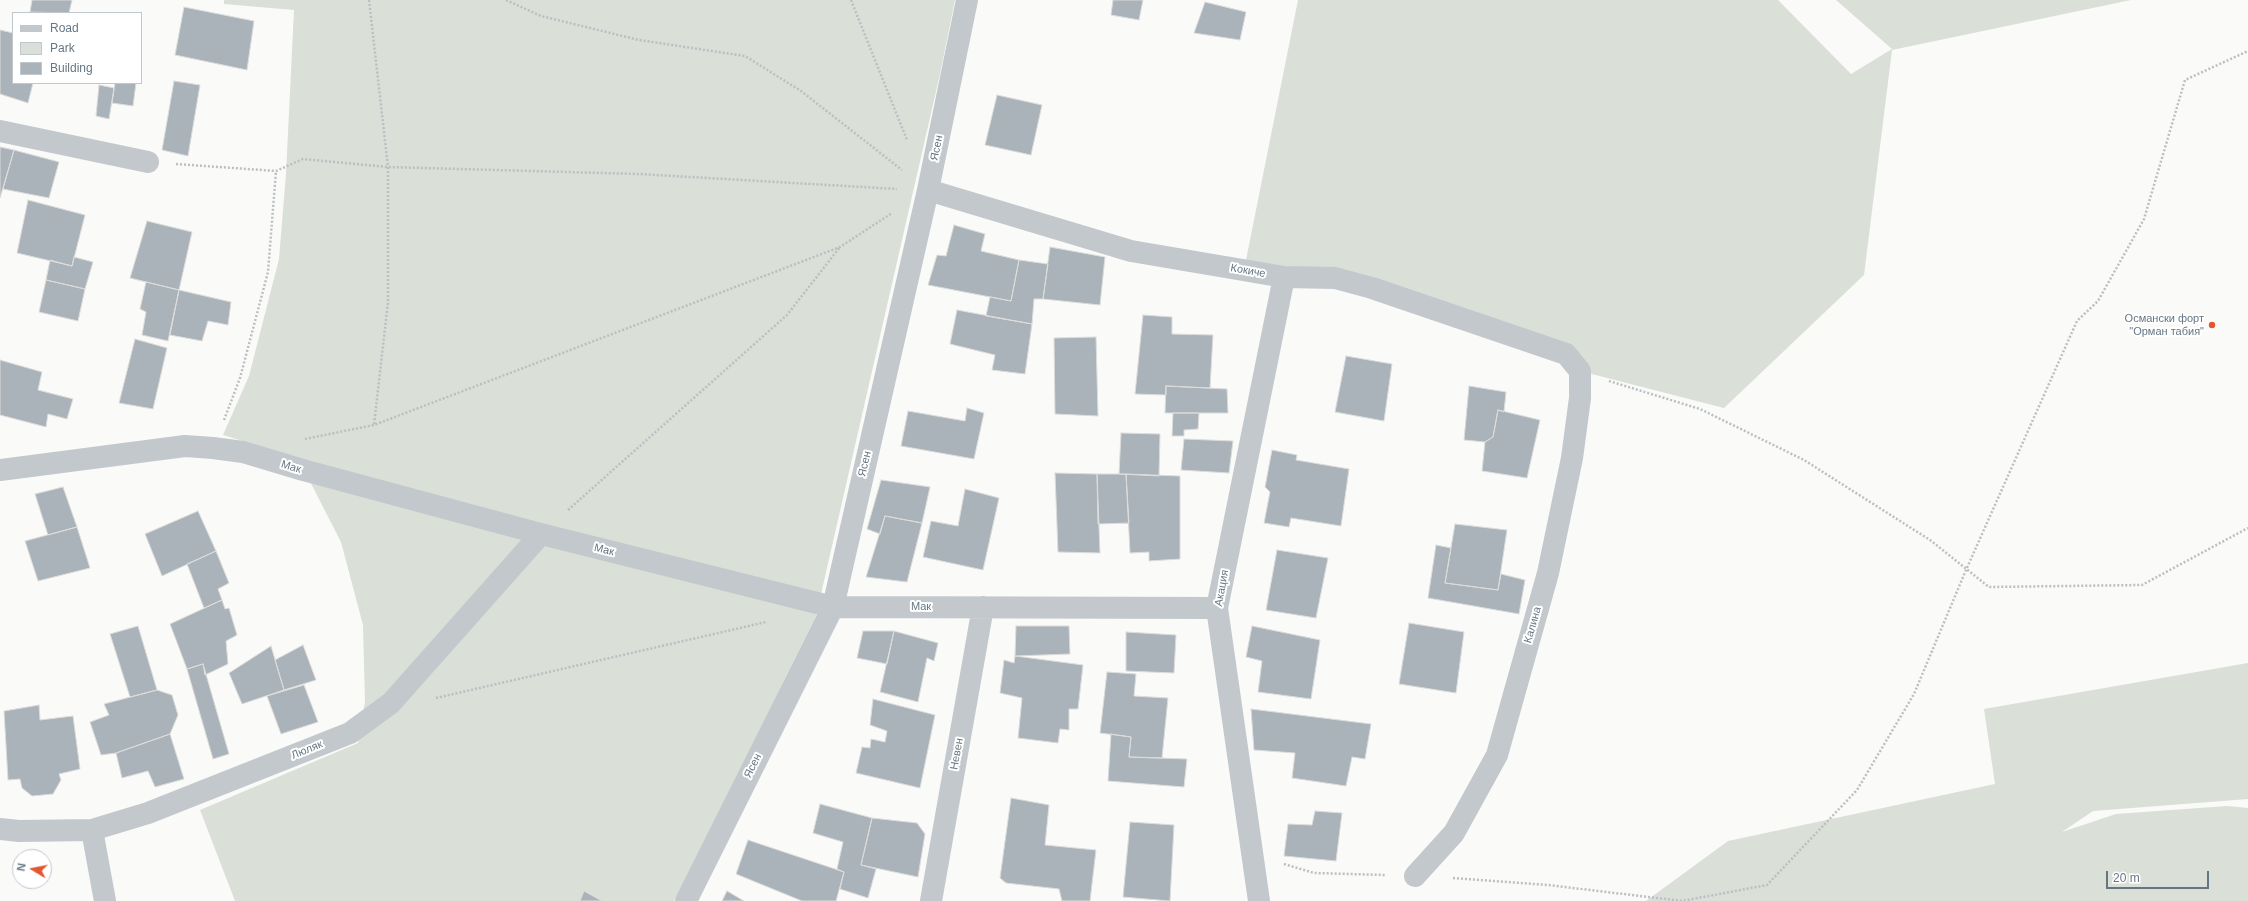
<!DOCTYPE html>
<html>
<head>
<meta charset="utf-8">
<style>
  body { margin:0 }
  #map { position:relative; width:2248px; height:901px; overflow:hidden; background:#fafaf8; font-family:Helvetica,sans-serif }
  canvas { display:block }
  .legend { position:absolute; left:12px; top:12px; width:130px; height:72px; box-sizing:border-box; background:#fff; border:1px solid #c1c8cd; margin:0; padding:5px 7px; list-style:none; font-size:12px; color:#657683 }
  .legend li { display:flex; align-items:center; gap:8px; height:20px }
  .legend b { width:20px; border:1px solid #c1c8cd }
  .north { position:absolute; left:12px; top:849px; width:40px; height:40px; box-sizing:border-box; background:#fff; border:1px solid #c1c8cd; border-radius:50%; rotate:280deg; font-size:11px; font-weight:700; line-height:16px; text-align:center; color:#657683 }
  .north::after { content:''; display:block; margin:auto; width:14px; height:18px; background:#e4572e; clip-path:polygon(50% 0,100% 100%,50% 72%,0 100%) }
  .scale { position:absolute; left:2106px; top:871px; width:103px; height:18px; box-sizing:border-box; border:2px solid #657683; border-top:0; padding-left:5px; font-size:12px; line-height:14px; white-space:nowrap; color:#657683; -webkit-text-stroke:3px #fff; paint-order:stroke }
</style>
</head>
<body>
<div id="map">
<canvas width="2248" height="901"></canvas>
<ul class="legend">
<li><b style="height:5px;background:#c3c8cc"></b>Road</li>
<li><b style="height:11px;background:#dadfd7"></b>Park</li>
<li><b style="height:11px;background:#aab3b9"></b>Building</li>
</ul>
<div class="north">N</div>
<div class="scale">20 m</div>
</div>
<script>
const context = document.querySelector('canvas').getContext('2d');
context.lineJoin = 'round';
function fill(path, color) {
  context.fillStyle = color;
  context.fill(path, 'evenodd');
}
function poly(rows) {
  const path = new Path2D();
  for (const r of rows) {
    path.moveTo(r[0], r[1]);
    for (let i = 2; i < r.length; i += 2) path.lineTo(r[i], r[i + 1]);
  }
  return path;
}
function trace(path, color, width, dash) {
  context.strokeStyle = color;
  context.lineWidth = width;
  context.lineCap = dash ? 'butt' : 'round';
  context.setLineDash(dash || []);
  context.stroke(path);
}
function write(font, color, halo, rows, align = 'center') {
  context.font = font + ' Helvetica,sans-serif';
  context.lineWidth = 4;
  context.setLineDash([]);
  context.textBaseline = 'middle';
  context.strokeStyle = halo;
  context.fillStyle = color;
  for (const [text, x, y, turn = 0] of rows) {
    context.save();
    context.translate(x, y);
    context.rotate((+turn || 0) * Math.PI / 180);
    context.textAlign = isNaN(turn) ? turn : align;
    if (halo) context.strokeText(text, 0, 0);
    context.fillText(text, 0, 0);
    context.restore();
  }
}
fill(poly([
  [224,0,955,0,940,74,816,616,674,901,235,901,200,810,358,743,365,702,363,625,341,542,298,458,223,435,249,376,279,259,286,174,294,10,224,4],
  [1298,0,1778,0,1851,74,1892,49,1836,0,2131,0,1892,50,1864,275,1724,408,1580,371,1566,354,1335,278,1244,270],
  [2248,663,2248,799,2093,811,2062,832,2116,814,2227,806,2248,808,2248,901,1646,901,1728,841,1995,784,1984,709]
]), '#dadfd7');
const building = poly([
  [32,0,72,0,69,13,30,12,32,0],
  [1113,0,1143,0,1139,20,1111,15,1113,0],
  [1205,2,1246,12,1240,40,1194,33,1205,2],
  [184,7,254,21,247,70,175,55,184,7],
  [0,30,13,33,13,83,33,83,28,103,0,94,0,30],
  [174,81,200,85,188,156,162,150,174,81],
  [115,83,136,83,133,106,112,103,115,83],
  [99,85,114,88,109,119,96,116,99,85],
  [997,95,1042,105,1031,155,985,145,997,95],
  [0,147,14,150,0,198,0,147],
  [14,150,59,162,49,198,3,189,14,150],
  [28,200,85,215,72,266,17,253,28,200],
  [147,221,192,232,179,290,130,278,147,221],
  [954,225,985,234,981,251,1019,260,1011,301,928,285,937,255,946,256,954,225],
  [1050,247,1105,257,1100,305,1043,299,1050,247],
  [74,257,93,262,85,289,46,280,50,260,72,266,74,257],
  [1019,260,1048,264,1043,299,1034,299,1032,324,986,316,990,297,1011,301,1019,260],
  [46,280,85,289,78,321,39,312,46,280],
  [146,282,179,290,168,341,142,335,146,312,140,309,146,282],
  [179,290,231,302,228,325,208,321,202,341,170,335,179,290],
  [957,310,1032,324,1025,374,992,370,995,355,950,344,957,310],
  [1143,315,1172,317,1172,334,1213,335,1210,388,1166,386,1166,395,1135,394,1143,315],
  [1096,337,1098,416,1055,414,1054,338,1096,337],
  [135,339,167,348,153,409,119,403,135,339],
  [1346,356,1392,364,1384,421,1335,412,1346,356],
  [0,360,42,372,38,390,73,399,67,419,48,414,46,427,0,415,0,360],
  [1166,386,1227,389,1228,413,1165,413,1166,386],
  [1469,386,1506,392,1504,412,1498,410,1493,437,1485,442,1464,440,1469,386],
  [967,408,984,413,974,459,901,446,908,411,965,421,967,408],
  [1498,410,1540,420,1527,478,1482,471,1485,442,1493,437,1498,410],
  [1173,413,1199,413,1198,429,1184,430,1184,436,1172,436,1173,413],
  [1121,433,1160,434,1159,476,1119,474,1121,433],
  [1184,439,1233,441,1229,473,1181,470,1184,439],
  [1272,450,1297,455,1296,460,1349,469,1341,526,1291,518,1289,527,1264,523,1270,492,1265,487,1272,450],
  [1055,473,1097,474,1100,553,1058,552,1055,473],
  [1097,474,1126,474,1129,523,1098,524,1097,474],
  [1126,474,1180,476,1180,559,1149,561,1149,552,1130,553,1126,474],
  [881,480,930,487,922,523,885,516,880,534,867,529,881,480],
  [63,487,77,527,48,535,35,494,63,487],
  [965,489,999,498,983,570,923,557,931,521,958,526,965,489],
  [198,511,216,551,162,576,145,534,198,511],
  [885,516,922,523,907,582,866,577,885,516],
  [1455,524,1507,530,1498,590,1445,583,1455,524],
  [77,527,90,568,38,581,25,541,77,527],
  [1436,545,1451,548,1445,583,1498,590,1501,574,1525,580,1519,614,1428,598,1436,545],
  [1277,550,1328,558,1316,618,1266,610,1277,550],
  [216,551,229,583,218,589,222,600,204,608,187,564,216,551],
  [222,600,225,609,229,608,237,635,226,641,228,664,205,675,203,664,187,669,170,624,222,600],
  [1409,623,1464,632,1456,693,1399,684,1409,623],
  [138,626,157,690,130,697,110,634,138,626],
  [1016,626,1069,626,1070,654,1015,656,1016,626],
  [1252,626,1320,640,1311,699,1258,692,1262,661,1246,657,1252,626],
  [863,631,894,631,887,664,857,658,863,631],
  [894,631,938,643,934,661,927,658,918,702,880,692,894,631],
  [1126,632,1176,635,1174,673,1126,671,1126,632],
  [303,645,316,680,284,690,275,660,303,645],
  [271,646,284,690,242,704,229,673,271,646],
  [1015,656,1083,665,1078,709,1069,709,1069,730,1060,729,1058,743,1018,738,1022,698,1000,693,1004,660,1014,663,1015,656],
  [203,664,229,754,213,759,187,669,203,664],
  [1107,672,1136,674,1134,696,1168,698,1162,758,1129,757,1131,737,1100,733,1107,672],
  [304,685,318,722,281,734,267,696,304,685],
  [157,690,172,695,178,715,170,734,116,753,101,755,90,722,109,715,104,704,157,690],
  [873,699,935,715,920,788,856,773,862,747,870,748,871,739,885,742,887,731,870,725,873,699],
  [39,705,40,720,73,716,80,769,59,774,61,780,53,794,32,796,22,788,20,779,8,780,4,711,39,705],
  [1251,709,1371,724,1365,759,1352,757,1346,786,1292,778,1295,753,1254,750,1251,709],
  [170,734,184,779,155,787,148,771,122,778,116,753,170,734],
  [1111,734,1131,737,1129,757,1187,759,1184,787,1108,781,1111,734],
  [1011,798,1049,805,1045,845,1096,850,1090,901,1062,901,1059,889,1006,883,1000,878,1011,798],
  [820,804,872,818,861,865,876,869,868,898,840,889,844,872,837,869,843,842,813,833,820,804],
  [1315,811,1342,813,1336,861,1284,856,1288,824,1312,825,1315,811],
  [872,818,917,823,925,834,918,877,861,865,872,818],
  [1130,822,1174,825,1170,901,1123,897,1130,822],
  [748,840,844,872,836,901,802,901,736,874,748,840],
  [584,891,602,901,580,901,584,891],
  [727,891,744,901,722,901,727,891]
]);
fill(building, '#aab3b9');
trace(building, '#dcdcda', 1);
trace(poly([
  [369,0,388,167,388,302,374,425],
  [506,0,541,16,639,40,745,56,801,91,902,170],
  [851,0,907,140],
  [176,164,276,171,303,159,388,167,639,174,897,189],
  [1609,381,1700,409,1804,460,1930,540,1989,587,2142,585,2248,528],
  [224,420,240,378,268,272,276,171],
  [305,439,374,425,840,247,892,213],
  [568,510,787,315,840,247],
  [436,698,766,622],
  [1284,864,1314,873,1386,875],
  [1453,878,1548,885,1682,901,1767,885,1857,790,1914,694,1966,570,2077,321,2098,301,2144,219,2185,80,2248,51]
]), '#bbbfc2', 2.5, [2, 2]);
trace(poly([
  [0,131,148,162],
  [928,190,1131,251,1284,277,1335,278,1372,288,1566,354,1580,371,1580,398,1572,458,1548,573,1497,755,1454,833,1415,876],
  [0,470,185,446,213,448,243,452,303,470,541,534,833,607,1217,608],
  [0,829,19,831,92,830,148,813,350,733,391,703,541,534],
  [92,830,105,901],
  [686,901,833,607,928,190,967,0],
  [931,901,983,607],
  [1259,901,1217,608,1284,277]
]), '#c3c8cc', 22);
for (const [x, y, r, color] of [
  [2212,325,4,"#e4572e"]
]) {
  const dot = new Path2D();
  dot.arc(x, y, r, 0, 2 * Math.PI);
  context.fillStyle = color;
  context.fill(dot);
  trace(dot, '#fff', 1.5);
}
write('11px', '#657683', '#fff', [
  ["Ясен",937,148,-78],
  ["Кокиче",1248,271,10],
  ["Ясен",865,464,-77],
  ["Мак",291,467,17],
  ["Мак",604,550,14],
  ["Акация",1222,588,-80],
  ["Мак",921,607],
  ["Калина",1533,625,-74],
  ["Люляк",307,750,-22],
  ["Невен",957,754,-80],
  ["Ясен",753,766,-63]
]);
write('11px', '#657683', '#fff', [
  ["Османски форт",2204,319],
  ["\"Орман табия\"",2204,332]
], 'right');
</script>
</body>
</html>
